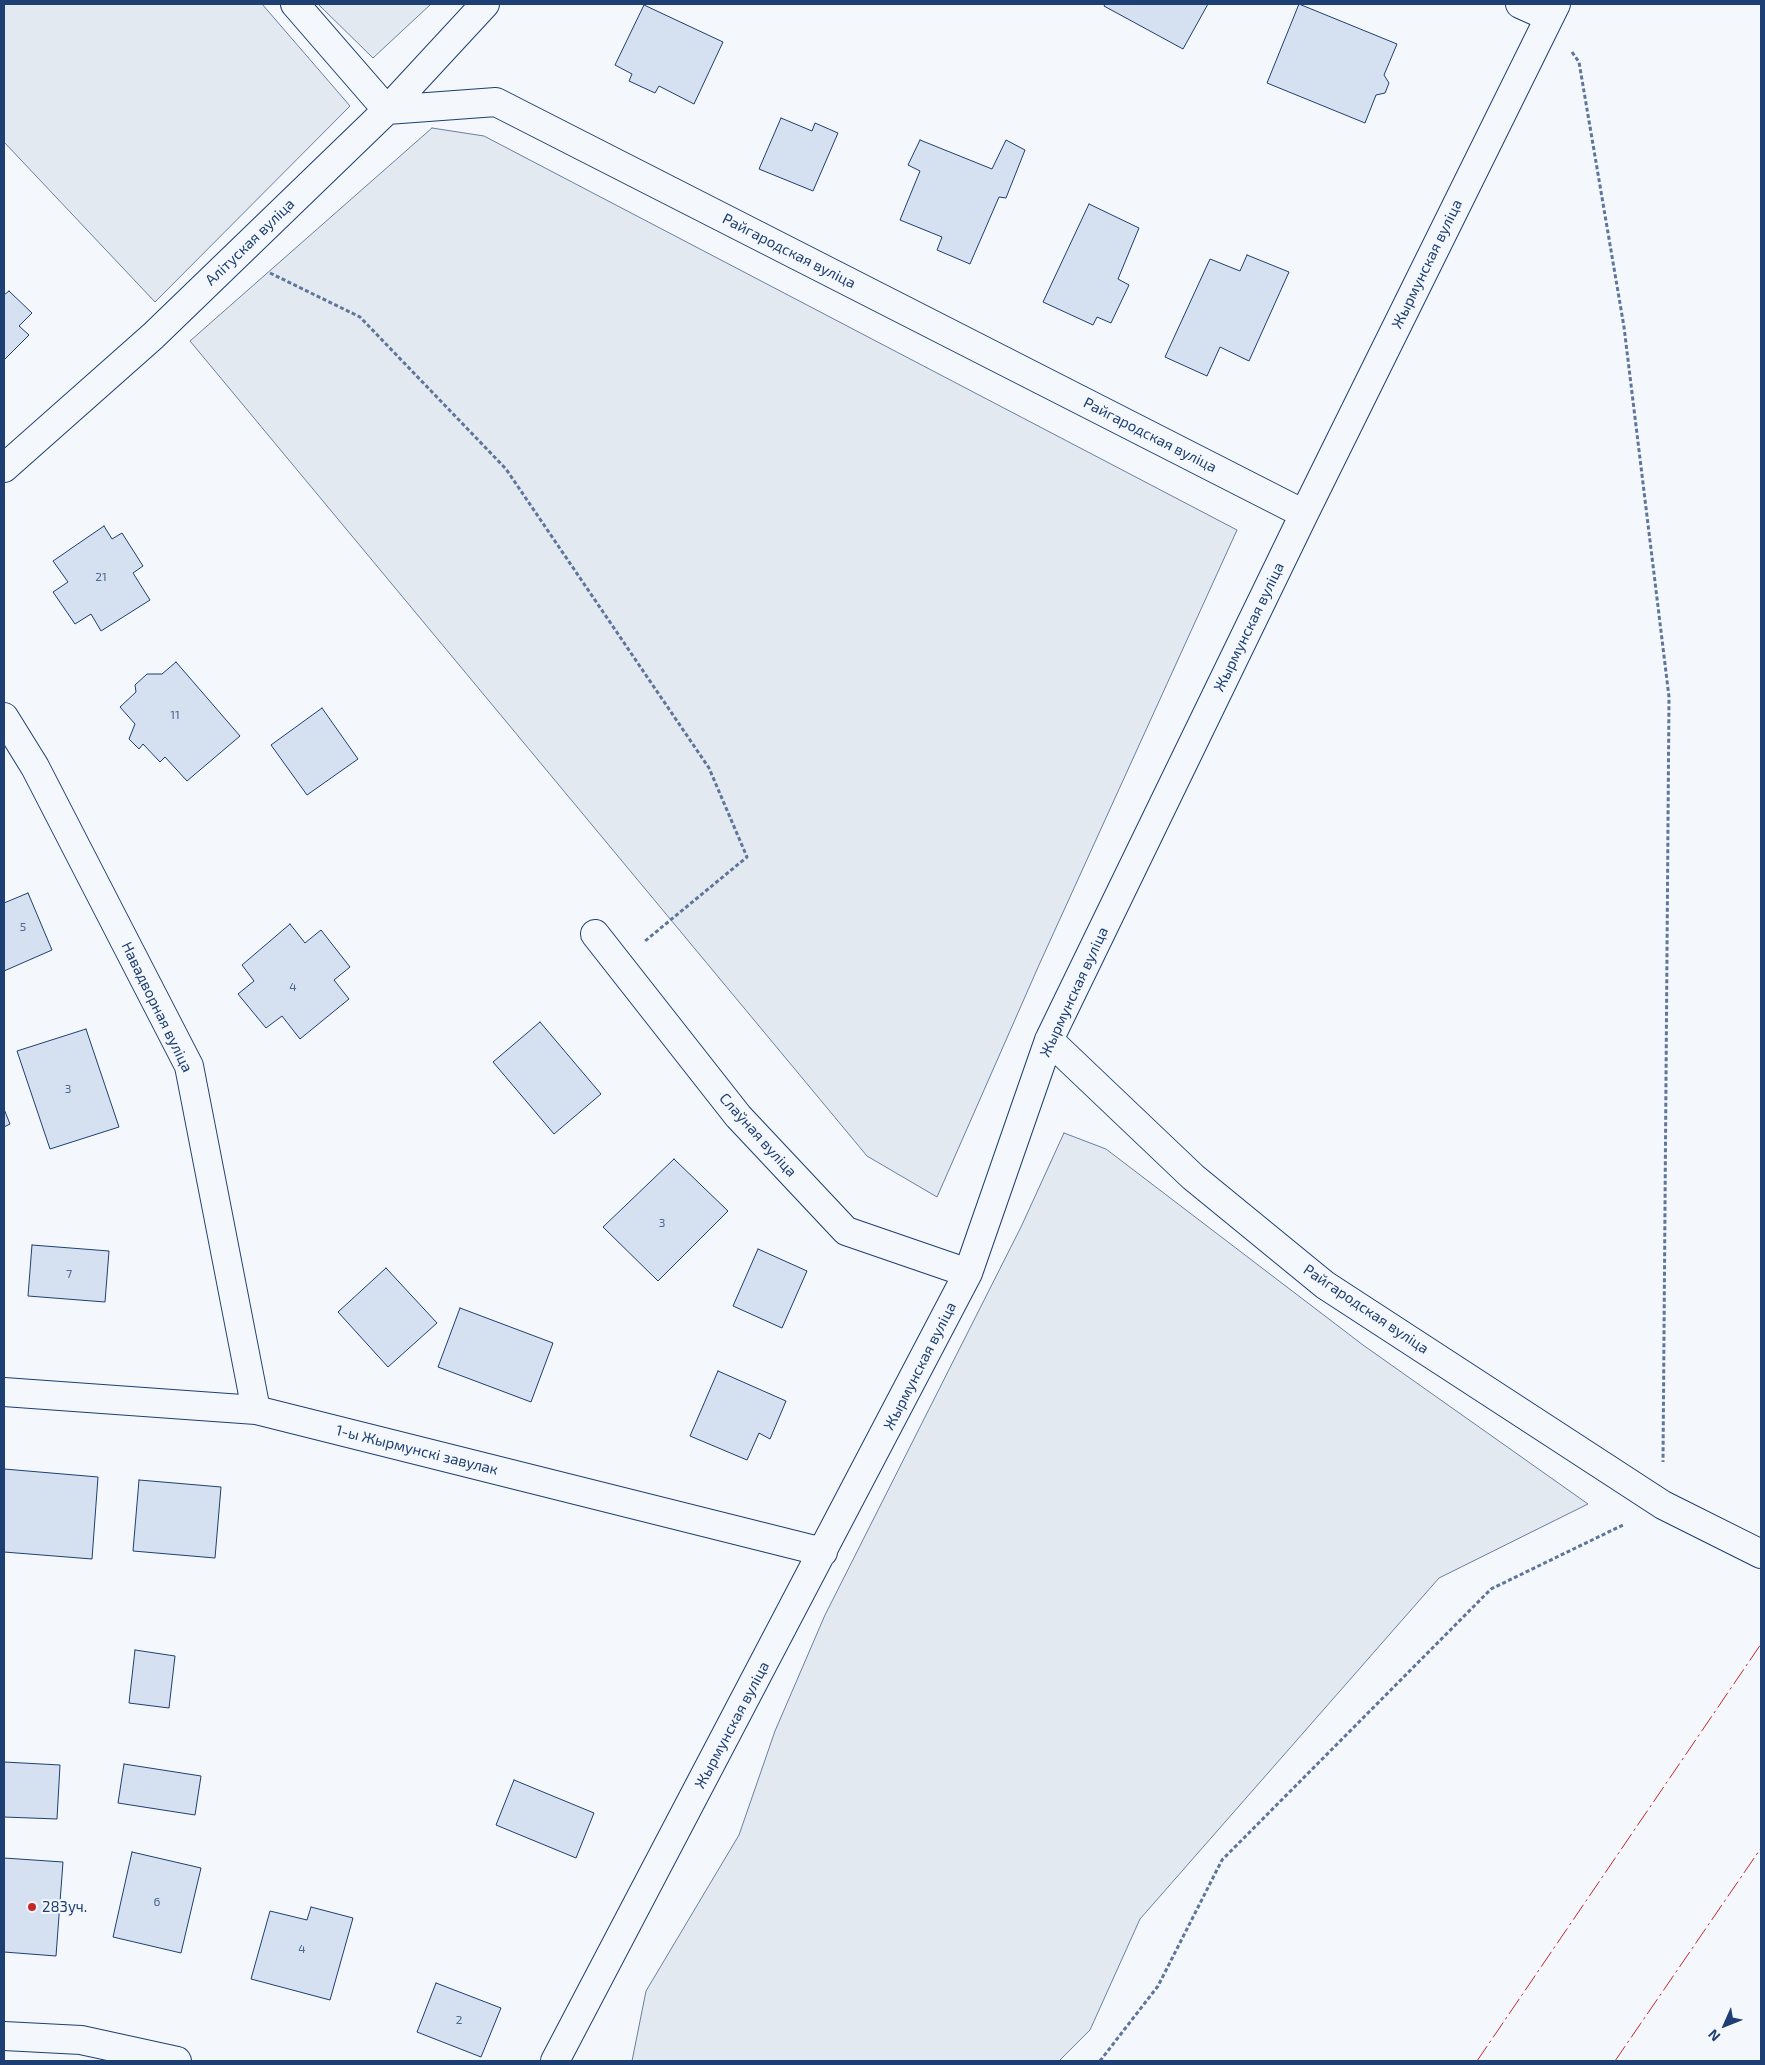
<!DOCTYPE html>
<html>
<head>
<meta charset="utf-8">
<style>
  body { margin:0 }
  #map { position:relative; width:1765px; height:2065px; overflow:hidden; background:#f4f7fb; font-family:"Exo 2",sans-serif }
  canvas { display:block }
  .frame { position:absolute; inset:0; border:5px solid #1d3f73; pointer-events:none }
  .north { position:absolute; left:1700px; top:2000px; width:50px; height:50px; -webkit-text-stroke:4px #f4f7fb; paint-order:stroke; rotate:226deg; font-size:14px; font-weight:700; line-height:20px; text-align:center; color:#1d3f73 }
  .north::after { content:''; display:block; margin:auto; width:18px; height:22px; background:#1d3f73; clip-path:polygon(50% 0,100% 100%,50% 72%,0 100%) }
</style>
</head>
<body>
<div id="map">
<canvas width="1765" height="2065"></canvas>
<div class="frame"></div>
<div class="north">N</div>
</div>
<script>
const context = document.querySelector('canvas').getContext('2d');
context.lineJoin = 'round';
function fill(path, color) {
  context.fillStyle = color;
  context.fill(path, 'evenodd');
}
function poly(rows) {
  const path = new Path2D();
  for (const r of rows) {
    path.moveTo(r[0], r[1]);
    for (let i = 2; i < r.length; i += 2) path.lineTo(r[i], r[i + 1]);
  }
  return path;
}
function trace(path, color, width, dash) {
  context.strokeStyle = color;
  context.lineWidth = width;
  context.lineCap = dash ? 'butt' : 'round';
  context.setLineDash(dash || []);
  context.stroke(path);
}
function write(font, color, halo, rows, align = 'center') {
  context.font = font + ' "Exo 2",sans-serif';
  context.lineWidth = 4;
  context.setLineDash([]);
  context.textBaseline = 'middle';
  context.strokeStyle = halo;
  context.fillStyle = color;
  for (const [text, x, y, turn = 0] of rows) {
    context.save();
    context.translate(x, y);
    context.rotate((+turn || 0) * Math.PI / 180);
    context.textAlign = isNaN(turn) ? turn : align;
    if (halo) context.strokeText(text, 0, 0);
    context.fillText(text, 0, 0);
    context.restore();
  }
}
const green = poly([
  [4,4,262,4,350,106,155,302,4,142,4,4],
  [318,4,431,4,373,58,318,4],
  [432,128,484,136,1237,530,1039,965,937,1197,867,1156,190,341,432,128],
  [1064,1133,1106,1149,1363,1345,1588,1504,1439,1578,1140,1919,1090,2030,1059,2061,632,2061,646,1991,739,1835,775,1731,825,1615,1021,1227,1064,1133]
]);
fill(green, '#e3e9f0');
trace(green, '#687fa3', 1);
const building = poly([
  [1105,4,1208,4,1183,49,1104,6,1105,4],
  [1299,4,1397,44,1384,75,1389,83,1385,93,1376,95,1365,123,1267,83,1299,4],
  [644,5,723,42,694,104,659,86,655,93,629,81,632,74,615,65,644,5],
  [781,118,812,131,815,123,838,133,813,191,759,169,781,118],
  [920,140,992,169,1006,140,1025,150,1006,198,999,197,970,264,937,250,942,237,900,220,920,171,908,165,920,140],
  [1089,204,1139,228,1118,279,1129,285,1111,323,1097,317,1093,325,1043,302,1089,204],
  [1247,255,1289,272,1249,361,1220,347,1207,376,1165,357,1210,259,1240,271,1247,255],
  [9,291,32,313,19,326,29,335,4,360,4,295,9,291],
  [104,526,112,539,122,533,143,566,133,573,150,600,101,631,91,614,75,624,53,592,68,582,53,561,104,526],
  [176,662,240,736,187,781,165,757,160,762,143,744,139,749,129,739,135,724,120,707,136,692,135,685,147,674,162,674,176,662],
  [322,708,358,759,307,795,271,745,322,708],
  [28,893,52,950,4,971,4,903,28,893],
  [290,924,305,943,321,930,350,967,334,980,349,999,300,1039,282,1016,266,1028,238,994,254,981,242,965,290,924],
  [540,1022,601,1094,554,1134,493,1062,540,1022],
  [86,1029,119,1127,50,1149,17,1051,86,1029],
  [4,1109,10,1124,4,1127,4,1109],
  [674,1159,728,1211,658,1281,603,1227,674,1159],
  [32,1245,109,1251,105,1302,28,1296,32,1245],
  [758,1249,807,1271,782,1328,733,1306,758,1249],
  [386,1268,437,1323,388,1367,338,1312,386,1268],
  [460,1308,553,1343,531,1402,438,1367,460,1308],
  [718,1371,786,1401,770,1439,759,1433,747,1460,690,1436,718,1371],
  [4,1469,98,1477,92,1559,4,1552,4,1469],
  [139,1480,221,1487,215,1558,133,1551,139,1480],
  [135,1650,175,1656,169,1708,129,1703,135,1650],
  [4,1762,60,1765,57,1819,4,1817,4,1762],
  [124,1764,201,1776,195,1815,118,1803,124,1764],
  [514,1780,594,1813,576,1858,496,1825,514,1780],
  [132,1852,201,1868,181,1953,113,1937,132,1852],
  [4,1858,63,1862,56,1956,4,1952,4,1858],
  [311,1907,353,1918,330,2000,251,1979,270,1911,307,1920,311,1907],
  [436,1983,501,2008,481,2057,417,2032,436,1983]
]);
fill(building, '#d5e0f0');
trace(building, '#1d3f73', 1);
const street = poly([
  [295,4,387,110,496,102,1304,514],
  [1520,4,1549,17],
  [4,468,153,336,387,110,485,4],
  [4,717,35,767,189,1066,256,1410],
  [595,934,738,1116,846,1231,968,1273],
  [1049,1040,1193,1177,1325,1285,1663,1505,1761,1554],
  [4,1392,256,1410,823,1552],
  [4,2036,81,2040,177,2061],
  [555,2061,968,1273,1049,1040,1304,514,1556,4]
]);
trace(street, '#1d3f73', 30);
trace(poly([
  [1572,52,1579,62,1624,327,1669,697,1663,1462],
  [270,273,360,317,506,469,709,768,747,857,645,941],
  [1100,2061,1158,1986,1222,1860,1491,1589,1625,1524]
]), '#5e769c', 3, [4, 2.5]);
trace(street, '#f4f7fb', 28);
trace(poly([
  [1477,2061,1761,1644],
  [1615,2061,1761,1848]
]), '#c62828', 1, [18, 4, 2.5, 4]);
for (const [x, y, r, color] of [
  [32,1907,5,"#c62828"]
]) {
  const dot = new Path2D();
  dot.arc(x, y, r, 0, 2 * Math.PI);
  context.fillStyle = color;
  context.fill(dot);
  trace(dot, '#f4f7fb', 2);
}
write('12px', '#4b6792', null, [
  ["21",101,577],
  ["11",175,715],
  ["5",23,927],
  ["4",293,987],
  ["3",68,1089],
  ["3",662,1223],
  ["7",69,1274],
  ["6",157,1902],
  ["4",302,1949],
  ["2",459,2020]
]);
write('15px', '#1d3f73', '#f4f7fb', [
  ["Алітуская вуліца",250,242,-44],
  ["Райгародская вуліца",789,251,27],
  ["Жырмунская вуліца",1427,264,-64],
  ["Райгародская вуліца",1150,435,27],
  ["Жырмунская вуліца",1249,627,-64],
  ["Жырмунская вуліца",1074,992,-65],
  ["Навадворная вуліца",157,1007,64],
  ["Слаўная вуліца",758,1135,48],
  ["Райгародская вуліца",1366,1309,34],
  ["Жырмунская вуліца",920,1366,-63],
  ["1-ы Жырмунскі завулак",417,1450,14],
  ["Жырмунская вуліца",732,1725,-62]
]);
write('15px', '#1d3f73', '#f4f7fb', [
  ["283уч.",42,1907]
], 'left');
</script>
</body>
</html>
